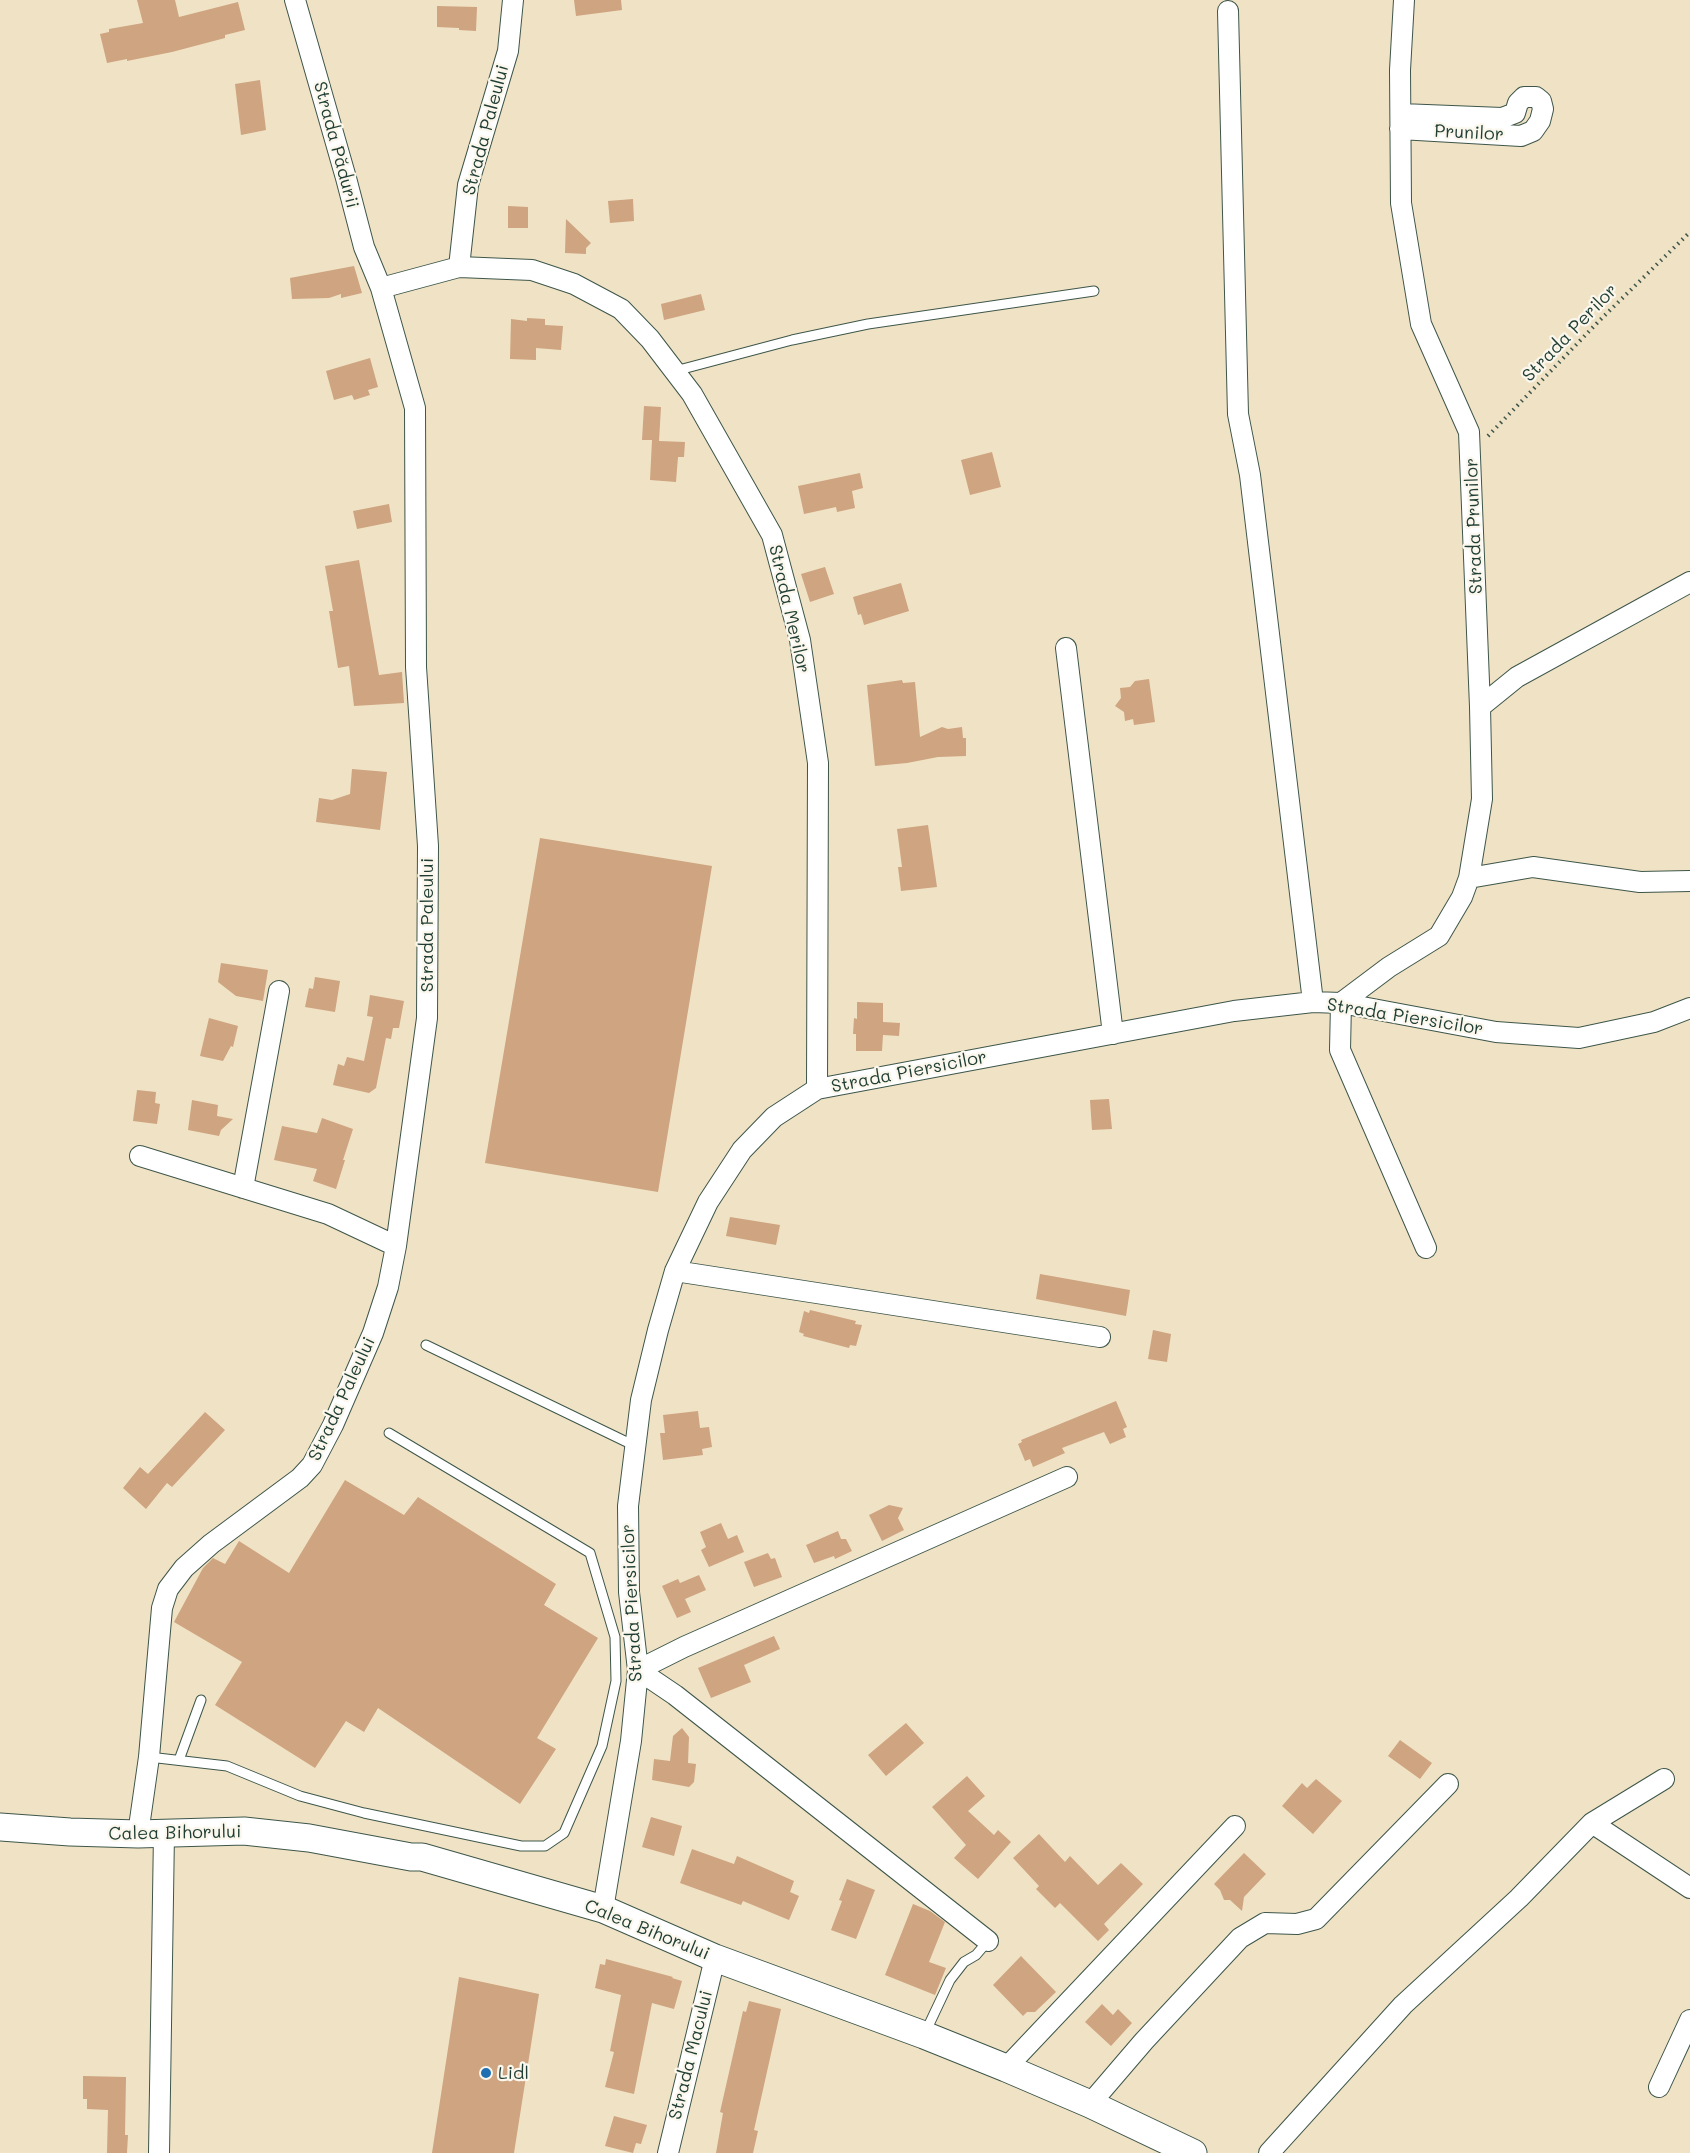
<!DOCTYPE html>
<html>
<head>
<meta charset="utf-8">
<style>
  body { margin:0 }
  canvas { display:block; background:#f0e2c4 }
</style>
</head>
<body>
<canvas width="1690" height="2153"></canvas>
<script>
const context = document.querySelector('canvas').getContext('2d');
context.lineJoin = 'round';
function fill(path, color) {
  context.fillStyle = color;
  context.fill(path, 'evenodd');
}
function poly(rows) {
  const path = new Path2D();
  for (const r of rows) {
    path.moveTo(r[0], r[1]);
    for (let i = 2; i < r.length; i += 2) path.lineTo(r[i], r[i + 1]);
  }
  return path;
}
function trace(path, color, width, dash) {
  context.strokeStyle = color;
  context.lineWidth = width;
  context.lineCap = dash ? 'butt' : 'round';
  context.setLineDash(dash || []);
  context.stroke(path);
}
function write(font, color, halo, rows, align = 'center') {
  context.font = font + ' Mali,sans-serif';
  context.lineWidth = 4.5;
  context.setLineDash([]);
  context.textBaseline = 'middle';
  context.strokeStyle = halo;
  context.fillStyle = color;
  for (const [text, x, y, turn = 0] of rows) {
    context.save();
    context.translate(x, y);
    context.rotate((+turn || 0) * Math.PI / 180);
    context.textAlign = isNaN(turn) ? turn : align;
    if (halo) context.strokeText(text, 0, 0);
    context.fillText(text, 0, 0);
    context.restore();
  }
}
fill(poly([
  [137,0,175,0,179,17,238,2,245,30,225,35,225,38,172,52,127,61,127,59,107,63,100,34,109,32,109,29,143,23],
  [574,0,621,0,622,10,576,16],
  [437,6,477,7,476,31,459,30,459,28,437,27],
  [260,80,266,130,241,135,235,84],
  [633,199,634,221,610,223,608,201],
  [508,206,528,207,528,228,508,228],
  [566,219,591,243,586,248,586,254,565,253],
  [354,266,362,293,341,298,341,294,329,298,292,299,290,278],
  [701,294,705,310,664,320,661,304],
  [527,318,545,319,545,325,563,326,561,350,536,348,536,360,510,359,511,319,527,321],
  [370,358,378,387,368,390,370,395,354,400,352,395,334,400,326,371],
  [644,406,661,407,659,441,685,442,684,457,678,457,676,482,650,480,652,440,642,440],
  [992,452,1001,487,970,495,961,460],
  [860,473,863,488,852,491,855,508,837,512,836,507,804,514,798,486],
  [389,504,392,522,357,529,353,511],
  [359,560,379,675,402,672,404,703,354,706,349,666,338,668,329,611,333,611,325,566],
  [825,567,834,594,810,602,801,574],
  [901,583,909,611,864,625,861,614,858,615,853,597],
  [1149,679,1155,722,1134,725,1133,719,1125,721,1124,712,1115,706,1121,698,1120,688,1130,687,1135,681],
  [902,680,903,683,915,682,920,737,942,727,948,729,962,727,963,738,966,738,966,756,938,757,907,763,875,766,867,685],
  [352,769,387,772,380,830,316,822,319,798,332,800,350,794],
  [928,825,937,887,901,891,898,867,902,867,897,829],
  [540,838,712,866,658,1192,485,1163],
  [221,963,268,970,263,1001,236,996,218,982],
  [315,977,340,981,335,1012,305,1007,309,988,313,989],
  [370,995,404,1001,399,1028,393,1028,391,1039,386,1038,376,1088,369,1093,333,1085,338,1064,344,1066,347,1057,364,1061,373,1017,367,1016],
  [857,1002,883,1003,883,1022,900,1023,899,1036,883,1035,882,1051,856,1051,856,1034,853,1034,854,1018,857,1019],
  [209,1018,238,1026,233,1047,231,1046,223,1061,200,1056],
  [137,1090,156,1092,155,1103,160,1104,157,1124,133,1121],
  [1109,1099,1112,1129,1092,1130,1090,1100],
  [192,1100,218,1105,217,1116,233,1119,221,1130,219,1136,188,1130],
  [322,1118,353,1129,343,1160,345,1160,336,1189,313,1181,317,1169,274,1160,282,1126,317,1133],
  [730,1217,780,1225,776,1245,726,1236],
  [1040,1274,1130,1290,1126,1316,1036,1299],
  [810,1310,856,1321,855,1324,862,1325,856,1346,850,1345,849,1348,803,1336,804,1334,799,1332,804,1311,809,1313],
  [1153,1330,1171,1334,1167,1362,1148,1359],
  [1116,1401,1127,1427,1123,1429,1126,1437,1110,1444,1104,1432,1062,1448,1065,1453,1033,1467,1030,1459,1025,1461,1018,1444,1022,1442,1021,1440],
  [698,1411,700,1428,709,1427,712,1447,702,1449,703,1455,663,1460,660,1433,665,1433,663,1415],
  [205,1412,225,1430,172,1487,167,1483,146,1509,123,1488,140,1467,148,1474],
  [345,1480,404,1515,418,1497,556,1584,544,1605,598,1638,537,1738,556,1749,520,1804,378,1708,364,1732,346,1721,315,1768,215,1705,242,1662,174,1622,203,1568,213,1558,225,1564,239,1541,289,1573],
  [889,1505,903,1508,898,1518,904,1530,882,1541,869,1515],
  [721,1523,728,1539,737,1535,744,1552,709,1567,701,1550,706,1547,700,1532],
  [838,1531,841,1539,846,1539,852,1551,835,1559,834,1556,814,1563,806,1545],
  [768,1553,771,1559,775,1558,782,1577,754,1587,744,1562],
  [699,1575,706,1590,685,1599,691,1612,677,1618,662,1586,678,1579,680,1583],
  [774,1636,780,1649,744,1665,751,1682,711,1698,698,1668],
  [906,1723,924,1743,886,1776,868,1755],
  [682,1728,689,1737,688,1763,696,1764,694,1782,689,1787,652,1780,654,1759,670,1761,673,1736],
  [1400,1740,1432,1763,1420,1779,1388,1756],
  [967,1776,985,1796,968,1811,994,1835,998,1830,1011,1842,978,1879,954,1858,966,1845,932,1807],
  [1316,1779,1342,1801,1313,1834,1282,1806,1302,1783,1307,1788],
  [651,1817,682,1826,674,1856,642,1847],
  [1039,1834,1065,1862,1070,1856,1098,1885,1121,1863,1143,1884,1104,1924,1109,1930,1098,1941,1060,1903,1055,1908,1036,1889,1039,1886,1013,1858],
  [692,1849,734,1864,737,1856,794,1881,790,1892,799,1896,789,1920,743,1901,741,1905,680,1883],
  [1244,1853,1266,1874,1244,1897,1242,1911,1230,1900,1224,1900,1220,1890,1214,1884],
  [847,1879,875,1890,856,1939,831,1930,842,1901,839,1900],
  [913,1904,930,1911,945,1922,929,1962,946,1968,935,1995,885,1975],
  [1021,1956,1056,1992,1035,2012,1027,2012,1023,2016,993,1985],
  [606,1959,673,1977,672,1978,682,1981,674,2009,652,2003,634,2094,605,2087,614,2052,610,2051,621,1995,595,1988,600,1964,605,1965],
  [459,1977,539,1994,514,2153,432,2153],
  [749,2001,781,2009,754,2130,758,2131,753,2153,716,2153,723,2113,720,2112,743,2011,746,2012],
  [1102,2004,1113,2015,1118,2009,1132,2023,1111,2046,1085,2022],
  [83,2076,126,2077,125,2135,128,2135,127,2153,107,2153,108,2110,87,2109,87,2099,83,2099],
  [614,2116,647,2125,641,2144,636,2143,633,2153,605,2146]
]), '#cea481');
const lane = poly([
  [675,371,792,340,868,324,1094,291],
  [426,1345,635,1446],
  [149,1757,227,1766,300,1796,364,1813,521,1846,545,1846,564,1833,602,1746,616,1681,615,1637,590,1553,389,1433],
  [179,1760,201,1700],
  [925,2033,950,1980,964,1962,976,1955,988,1941]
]);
const street = poly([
  [1404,0,1400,70,1401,203,1421,324,1469,432,1480,707,1482,799,1469,878,1462,897,1439,936,1389,967,1341,1003,1340,1050,1426,1248],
  [1228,11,1238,414,1250,475,1313,1002],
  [1400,129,1521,136,1533,131,1540,121,1543,109,1541,101,1536,97,1524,97,1518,103,1515,113,1502,118,1401,114],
  [459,267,532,270,574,284,621,309,650,339,692,394,772,535,800,640,818,763,817,1089],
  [381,288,459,267,468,185,508,51,513,0],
  [1066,648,1113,1034],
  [1480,707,1517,677,1690,582],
  [1469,878,1533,867,1640,882,1690,881],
  [140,1156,328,1214,396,1246],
  [243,1188,279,991],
  [675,1271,1100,1337],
  [1592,1823,1690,1888],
  [138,1834,149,1757,162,1608,168,1589,184,1568,211,1544,300,1478,312,1465,333,1425,373,1333,388,1287,396,1246,427,1018,428,846,416,667,415,408,381,288,364,247,346,178,295,0],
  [603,1909,631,1741,638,1670,629,1592,628,1506,641,1400,658,1330,675,1271,708,1202,742,1150,774,1117,817,1089,1234,1011,1313,1002,1341,1003,1496,1032,1579,1038,1654,1022,1690,1008],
  [988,1941,675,1695,638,1670,684,1647,1067,1477],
  [1006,2068,1235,1826],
  [1659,2087,1690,2020],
  [1090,2104,1144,2041,1240,1938,1265,1923,1297,1924,1316,1919,1448,1784],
  [159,2153,164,1833],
  [668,2153,715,1958],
  [1269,2153,1403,2005,1519,1898,1592,1823,1664,1779]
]);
const secondary = poly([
  [0,1827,70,1832,138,1834,244,1831,309,1838,411,1857,422,1857,603,1909,715,1958,924,2035,1006,2068,1090,2104,1193,2153]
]);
trace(lane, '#3e564a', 11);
trace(street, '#3e564a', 22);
trace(secondary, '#3e564a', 29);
trace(poly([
  [1488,436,1600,320,1690,232]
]), '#3e564a', 4, [1.5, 4.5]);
trace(lane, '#fff', 9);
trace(street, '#fff', 20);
trace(secondary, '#fff', 27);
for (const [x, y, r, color] of [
  [486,2073,6,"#1f6fb2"]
]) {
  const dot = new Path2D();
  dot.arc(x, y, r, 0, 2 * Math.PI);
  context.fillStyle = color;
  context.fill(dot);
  trace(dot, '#fbf7ec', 2);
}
write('18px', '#1f3d34', '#fbf7ec', [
  ["Strada Paleului",486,130,-75],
  ["Prunilor",1469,133,3],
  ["Strada Pădurii",336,145,75],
  ["Strada Perilor",1570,333,-46],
  ["Strada Prunilor",1474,526,-92],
  ["Strada Merilor",789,609,77],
  ["Strada Paleului",427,925,-90],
  ["Strada Piersicilor",1405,1017,9],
  ["Strada Piersicilor",909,1072,-11],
  ["Strada Paleului",342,1399,-65],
  ["Strada Piersicilor",632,1603,-93],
  ["Calea Bihorului",175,1833,-1],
  ["Calea Bihorului",647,1930,22],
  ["Strada Macului",691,2055,-76]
]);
write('18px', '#1f3d34', '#fbf7ec', [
  ["Lidl",498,2073]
], 'left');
</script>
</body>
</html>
